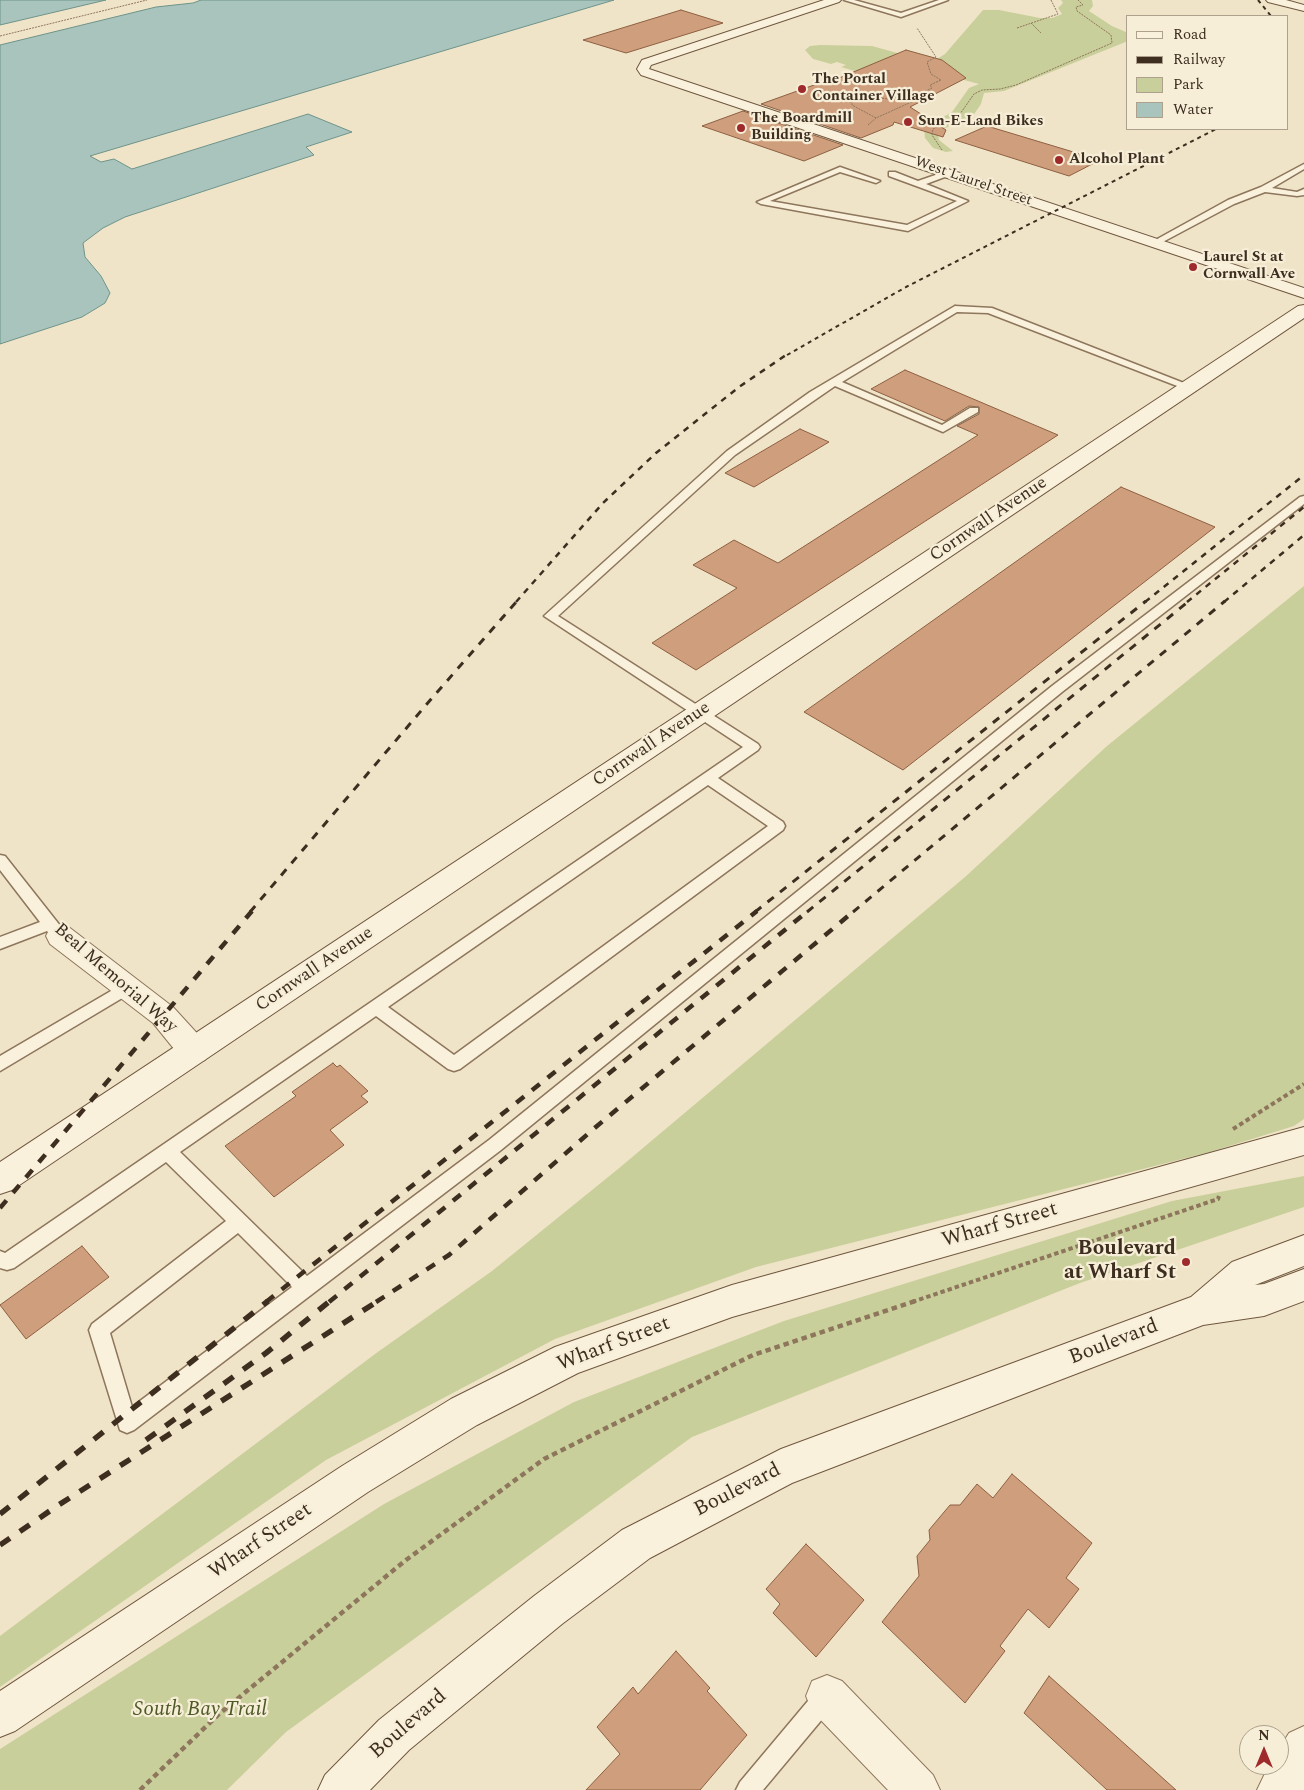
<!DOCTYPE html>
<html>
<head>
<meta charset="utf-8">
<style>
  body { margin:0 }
  #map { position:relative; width:1304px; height:1790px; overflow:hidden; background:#f0e4c8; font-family:Spectral,serif }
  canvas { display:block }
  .legend { position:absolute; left:1126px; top:15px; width:162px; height:115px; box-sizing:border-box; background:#f7eed8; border:1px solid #ada18e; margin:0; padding:6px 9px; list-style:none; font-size:15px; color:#3d2e20 }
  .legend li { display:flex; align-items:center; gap:10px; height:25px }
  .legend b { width:25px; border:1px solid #ada18e }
  .north { position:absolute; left:1239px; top:1725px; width:50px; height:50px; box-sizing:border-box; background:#f7eed8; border:1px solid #ada18e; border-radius:50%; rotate:0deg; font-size:14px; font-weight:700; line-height:20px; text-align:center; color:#3d2e20 }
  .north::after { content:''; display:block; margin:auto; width:18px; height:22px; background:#9e2a2b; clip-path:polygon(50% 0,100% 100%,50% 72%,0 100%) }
</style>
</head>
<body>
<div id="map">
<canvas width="1304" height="1790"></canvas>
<ul class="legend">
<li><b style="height:6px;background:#faf1dc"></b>Road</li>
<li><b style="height:6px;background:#3d2e20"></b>Railway</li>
<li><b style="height:14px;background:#c9cf9b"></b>Park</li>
<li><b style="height:14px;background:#a9c4bc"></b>Water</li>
</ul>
<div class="north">N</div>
</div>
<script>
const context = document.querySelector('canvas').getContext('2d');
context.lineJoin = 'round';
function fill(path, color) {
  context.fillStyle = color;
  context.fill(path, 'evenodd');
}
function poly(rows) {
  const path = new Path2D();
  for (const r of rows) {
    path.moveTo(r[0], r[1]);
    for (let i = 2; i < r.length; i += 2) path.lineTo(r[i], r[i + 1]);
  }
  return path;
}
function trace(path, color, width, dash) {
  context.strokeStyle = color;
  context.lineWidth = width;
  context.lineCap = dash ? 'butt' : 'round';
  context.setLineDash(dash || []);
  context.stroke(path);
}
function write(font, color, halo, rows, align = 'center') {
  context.font = font + ' Spectral,serif';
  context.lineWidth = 4.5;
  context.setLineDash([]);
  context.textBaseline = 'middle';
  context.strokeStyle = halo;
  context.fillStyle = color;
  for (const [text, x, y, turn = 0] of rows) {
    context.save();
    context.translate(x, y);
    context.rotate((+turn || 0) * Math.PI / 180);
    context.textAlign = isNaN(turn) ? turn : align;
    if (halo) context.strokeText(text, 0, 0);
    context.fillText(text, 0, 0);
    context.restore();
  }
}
fill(poly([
  [1061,0,1092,0,1093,6,1089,11,1112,26,1128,33,1128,41,1004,91,984,93,981,104,972,117,938,131,939,140,953,151,946,152,933,148,925,138,924,128,952,112,969,88,979,84,934,72,937,59,945,54,983,10,999,10,1040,18,1052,18,1062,14,1058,8,1063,3],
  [820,45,872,46,912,57,902,85,841,67,846,65,837,62,831,64,813,59,805,50,810,46],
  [1304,586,1304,1119,1294,1126,1210,1152,756,1267,555,1339,326,1460,0,1687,0,1636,375,1354,492,1271,618,1169,965,877,1107,746],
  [1304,1176,1304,1207,1080,1283,692,1437,286,1732,227,1790,0,1790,0,1749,384,1504,574,1402,784,1321,1172,1201]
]), '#c9cf9b');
const water = poly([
  [0,0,106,0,0,25,0,0],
  [201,0,614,0,90,156,101,162,114,159,132,169,308,114,352,132,306,147,314,155,125,217,103,228,83,243,85,257,101,276,110,293,105,303,82,317,0,344,0,45,156,7,193,3,201,0]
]);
fill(water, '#a9c4bc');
trace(water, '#6f938a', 1);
const building = poly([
  [681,10,723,23,626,53,583,40,681,10],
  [906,50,942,60,966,78,910,107,946,130,943,137,894,122,893,125,861,138,761,104,828,80,832,81,906,50],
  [743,111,843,145,804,161,702,126,743,111],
  [987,126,1100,160,1069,176,955,140,987,126],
  [905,370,1058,435,696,670,652,643,737,588,693,565,734,540,778,563,978,435,957,426,979,414,979,407,969,406,945,421,871,389,905,370],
  [800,429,829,442,754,487,725,473,800,429],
  [1121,487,1215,527,903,770,804,712,1121,487],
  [333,1063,337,1067,340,1065,368,1091,361,1096,368,1102,330,1130,344,1145,274,1197,225,1146,296,1096,292,1092,333,1063],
  [82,1246,109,1277,26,1339,0,1305,82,1246],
  [1012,1474,1092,1543,1066,1578,1079,1589,1049,1628,1028,1609,1000,1646,1005,1651,965,1703,882,1622,919,1576,917,1556,930,1540,929,1530,950,1505,960,1505,977,1484,993,1498,1012,1474],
  [806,1544,864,1600,816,1657,773,1613,780,1604,766,1589,806,1544],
  [676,1651,710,1688,707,1691,747,1735,700,1790,586,1790,620,1754,597,1727,633,1687,638,1694,676,1651],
  [1049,1676,1176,1790,1107,1790,1024,1713,1049,1676]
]);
fill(building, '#cf9f7d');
trace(building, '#8d5f41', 1);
const lane = poly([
  [844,0,854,0,901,13,939,0,948,0,901,17,844,0],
  [1304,164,1304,169,1272,188,1297,192,1304,189,1304,195,1297,196,1265,192,1234,204,1157,245,1150,243,1228,200,1261,187,1304,164],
  [840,167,880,181,876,183,840,172,770,201,907,225,957,201,889,176,889,172,895,172,918,181,947,171,950,171,950,175,926,184,968,201,908,231,761,204,757,202,840,167],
  [955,306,992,308,1194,387,1193,389,1185,389,988,313,957,312,842,382,942,425,970,408,978,408,978,412,943,432,835,386,735,455,558,616,758,744,760,747,758,750,718,778,783,822,785,826,783,830,460,1069,454,1071,448,1069,376,1016,180,1152,307,1276,489,1140,1052,686,1300,497,1304,496,1304,504,1062,692,501,1150,134,1430,127,1433,120,1430,89,1330,92,1324,226,1221,166,1162,14,1268,7,1270,0,1268,0,1251,5,1253,743,747,544,616,727,451,810,392,955,306],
  [708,785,768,826,454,1055,388,1007,708,785],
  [238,1233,292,1287,132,1407,110,1333,238,1233],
  [0,855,5,856,65,932,68,936,65,940,60,942,55,940,47,931,0,949,0,937,40,922,0,870,0,855],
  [128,981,134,983,136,987,134,991,0,1071,0,1056,128,981],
  [826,1686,834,1689,837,1697,834,1705,763,1790,736,1790,740,1782,818,1689,826,1686]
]);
const street = poly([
  [60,925,70,928,173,1007,205,1042,209,1051,205,1060,194,1063,183,1060,153,1023,50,944,46,936,50,928,60,925],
  [827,1675,842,1681,933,1775,940,1790,888,1790,812,1711,806,1696,812,1681,827,1675],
  [1304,1726,1304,1790,1257,1790,1269,1765,1279,1765,1279,1749,1289,1733,1304,1726]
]);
const secondary = poly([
  [824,0,841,0,839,2,651,65,649,69,1304,288,1304,298,641,75,637,69,642,60,824,0],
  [1266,0,1286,0,1304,5,1304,11,1268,2,1266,0],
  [1304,305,1304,318,12,1190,0,1194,0,1162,1298,306,1304,305],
  [1304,1127,1304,1155,732,1317,578,1373,477,1425,368,1492,15,1731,0,1737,0,1691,342,1466,451,1399,555,1347,732,1285,1304,1127],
  [1304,1235,1304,1266,1255,1285,1264,1284,1304,1269,1304,1301,1264,1316,1203,1325,792,1483,650,1558,562,1624,409,1750,370,1790,318,1790,325,1775,379,1720,534,1596,622,1530,781,1449,1191,1297,1232,1262,1304,1235]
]);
trace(lane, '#8d765c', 3);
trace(street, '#8d765c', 2);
trace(secondary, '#6f573f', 2);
trace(poly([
  [1031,23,1041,33],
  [1017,28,1058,14,1051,0],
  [0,36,147,0],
  [888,89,915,96],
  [876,118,852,105,852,102,833,98,856,96,912,101],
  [868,125,876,118,918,99,915,96,932,88,930,85,941,80,931,74,927,62,936,57,917,28],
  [942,150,932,135,933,129,960,114,974,94,982,90,1000,89,1016,85,1112,43,1111,35,1077,11,1076,7,1083,5,1078,0]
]), '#8d765c', 1, [2, 1]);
trace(poly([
  [1233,1129,1304,1084],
  [912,1302,1218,1199,1219,1196]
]), '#8d765c', 4, [4.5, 3]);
trace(poly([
  [140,1790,219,1714,406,1560,544,1459,753,1355,915,1301]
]), '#8d765c', 4.5, [5.5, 4]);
fill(lane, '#faf1dc');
fill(street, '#faf1dc');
fill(secondary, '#faf1dc');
trace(poly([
  [1258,0,1271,16],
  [787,355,906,287,1216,129]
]), '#3d2e20', 2, [4, 4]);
trace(poly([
  [516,602,603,503,656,453,739,387,789,353],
  [1145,602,1304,475],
  [1187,602,1304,507],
  [1224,602,1304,535]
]), '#3d2e20', 2.5, [6, 6]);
trace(poly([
  [250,912,432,698,517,601],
  [755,912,1146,601],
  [807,912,1189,601],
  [853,912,1225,601]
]), '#3d2e20', 3, [8, 8]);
trace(poly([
  [0,1208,252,911],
  [266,1302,757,911],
  [329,1302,808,911],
  [376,1302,449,1255,597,1126,854,911]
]), '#3d2e20', 4.5, [10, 10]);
trace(poly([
  [146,1440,266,1353,330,1301],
  [0,1514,268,1301],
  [0,1545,57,1506,378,1301]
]), '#3d2e20', 5.5, [12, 12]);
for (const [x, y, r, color] of [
  [802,89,5,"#9e2a2b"],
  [908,122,5,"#9e2a2b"],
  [741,128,5,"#9e2a2b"],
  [1059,160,5,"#9e2a2b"],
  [1193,267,5,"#9e2a2b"],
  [1186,1262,5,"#9e2a2b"]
]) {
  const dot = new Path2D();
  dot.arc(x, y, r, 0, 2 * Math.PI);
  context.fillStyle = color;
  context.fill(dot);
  trace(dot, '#f7eed8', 2);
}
write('bold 15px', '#3d2e20', '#f7eed8', [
  ["The Portal",812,80],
  ["Container Village",812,97],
  ["The Boardmill",751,119],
  ["Building",751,136],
  ["Sun-E-Land Bikes",918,122],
  ["Alcohol Plant",1069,160],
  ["Laurel St at",1203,258],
  ["Cornwall Ave",1203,275]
], 'left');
write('15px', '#3d2e20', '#f7eed8', [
  ["West Laurel Street",973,182,19]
]);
write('18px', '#3d2e20', '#f7eed8', [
  ["Cornwall Avenue",989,520,-34],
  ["Cornwall Avenue",652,745,-34],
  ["Cornwall Avenue",315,970,-34],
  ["Beal Memorial Way",115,979,41]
]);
write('21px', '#3d2e20', '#f7eed8', [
  ["Wharf Street",1000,1226,-16],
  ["Boulevard",1114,1343,-21],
  ["Wharf Street",614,1345,-21],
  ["Boulevard",738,1491,-27],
  ["Wharf Street",261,1542,-34],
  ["Boulevard",409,1725,-41]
]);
write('bold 21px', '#3d2e20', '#f7eed8', [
  ["Boulevard",1176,1250],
  ["at Wharf St",1176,1274]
], 'right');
write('italic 21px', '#4d5a26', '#f7eed8', [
  ["South Bay Trail",200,1711]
]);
</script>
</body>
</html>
